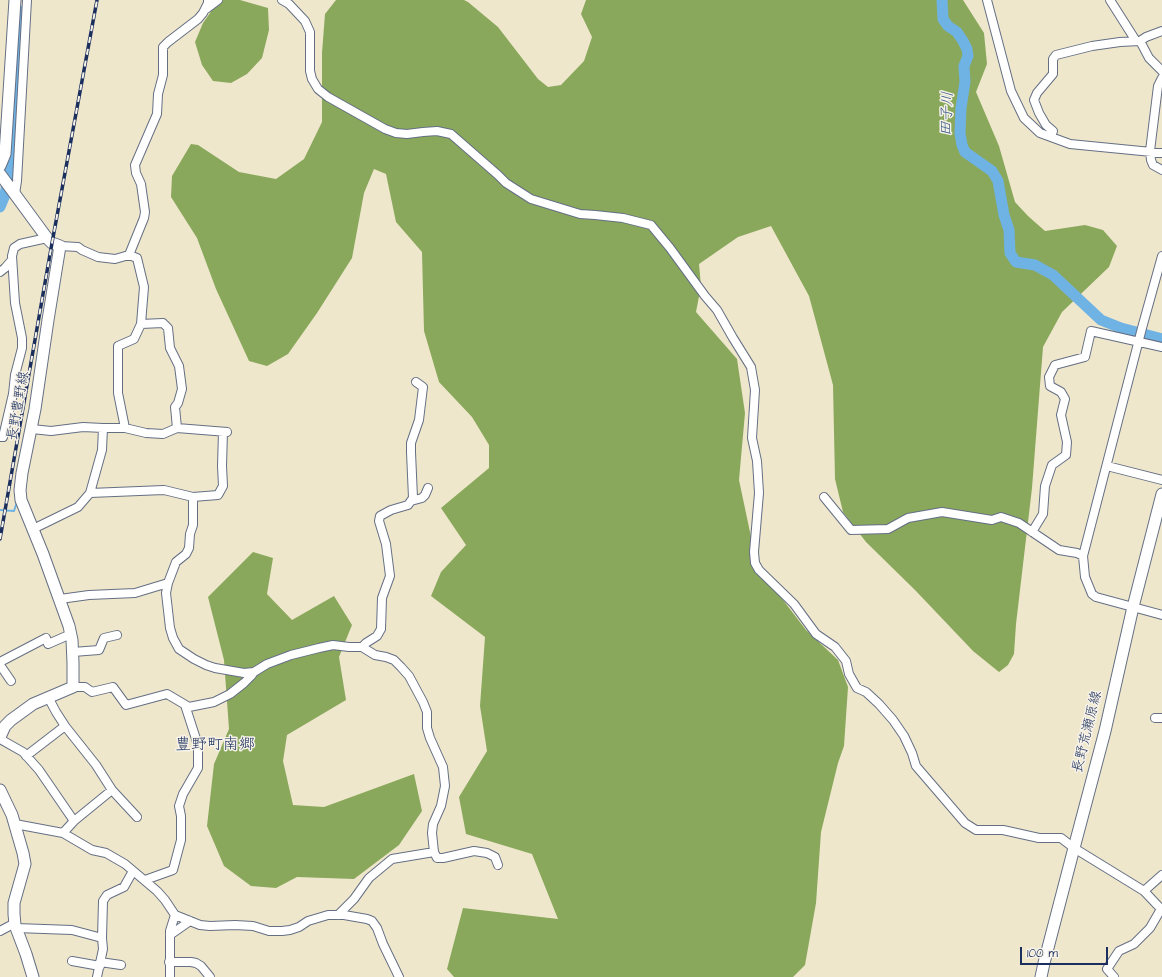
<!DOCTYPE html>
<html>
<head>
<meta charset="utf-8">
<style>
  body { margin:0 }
  #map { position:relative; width:1162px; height:977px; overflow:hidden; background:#efe7cc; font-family:"Architects Daughter",sans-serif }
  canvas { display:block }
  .scale { position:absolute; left:1020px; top:947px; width:88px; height:18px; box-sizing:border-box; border:2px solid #1b2f5e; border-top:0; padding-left:5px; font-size:12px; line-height:14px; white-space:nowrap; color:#1b2f5e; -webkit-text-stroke:3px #f7f3e8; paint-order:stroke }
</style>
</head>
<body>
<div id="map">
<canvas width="1162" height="977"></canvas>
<div class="scale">100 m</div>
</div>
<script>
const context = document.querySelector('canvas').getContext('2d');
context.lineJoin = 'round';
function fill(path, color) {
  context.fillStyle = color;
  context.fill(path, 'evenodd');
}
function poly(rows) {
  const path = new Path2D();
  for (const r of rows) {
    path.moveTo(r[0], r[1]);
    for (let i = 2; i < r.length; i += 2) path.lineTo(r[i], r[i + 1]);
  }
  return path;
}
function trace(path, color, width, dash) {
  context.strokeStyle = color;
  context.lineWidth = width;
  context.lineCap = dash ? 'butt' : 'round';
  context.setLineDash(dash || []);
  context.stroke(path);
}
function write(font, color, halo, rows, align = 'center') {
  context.font = font + ' "Architects Daughter","Klee One",sans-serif';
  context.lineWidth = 3;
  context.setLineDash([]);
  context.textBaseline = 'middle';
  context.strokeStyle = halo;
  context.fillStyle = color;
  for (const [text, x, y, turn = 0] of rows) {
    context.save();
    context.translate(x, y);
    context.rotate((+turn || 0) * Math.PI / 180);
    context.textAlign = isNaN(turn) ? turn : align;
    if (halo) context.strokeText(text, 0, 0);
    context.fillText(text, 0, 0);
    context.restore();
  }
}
fill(poly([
  [219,0,240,0,268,8,269,30,262,58,247,74,231,83,213,81,202,65,195,42,203,23],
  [336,0,464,0,468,2,498,27,538,79,548,87,561,85,584,61,592,37,581,14,586,0,963,0,984,33,987,64,976,92,999,146,1015,202,1028,216,1045,231,1085,225,1103,230,1117,246,1109,267,1062,312,1043,347,1032,488,1016,624,1014,654,1008,665,999,672,973,651,915,590,866,542,843,512,835,479,833,385,809,296,771,226,738,237,699,264,701,286,696,312,737,359,745,413,739,480,754,551,770,583,806,630,838,660,848,687,844,746,838,763,821,832,816,903,805,965,793,977,454,977,447,969,463,908,558,919,532,854,466,834,459,797,487,751,480,706,485,637,431,596,441,572,466,545,441,508,489,468,489,445,472,417,439,382,424,331,422,252,396,222,386,174,374,169,364,193,352,258,317,313,288,354,267,366,249,361,216,289,197,238,171,197,172,176,191,144,198,145,239,172,276,179,304,159,322,122,322,53,325,14],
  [253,552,273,558,267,594,292,620,334,596,352,625,339,657,346,700,287,735,283,761,293,805,324,807,414,774,422,811,399,845,354,879,297,877,276,888,251,886,224,866,207,826,214,764,229,729,224,660,208,597]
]), '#89a85c');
trace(poly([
  [0,510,14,511,17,502]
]), '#6fb3e5', 2);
trace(poly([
  [942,0,943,19,948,26,957,32,963,41,967,49,968,56,964,66,965,82,961,108,960,133,962,145,965,152,992,171,998,181,1004,215,1009,230,1010,253,1016,262,1035,265,1053,275,1101,320,1121,328,1162,339],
  [0,207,5,195,9,171,19,39,19,11]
]), '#6fb3e5', 11);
const minor = poly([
  [282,0,289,4,305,21,310,32,310,71,312,79,318,89,328,97,385,129,396,133,407,134,423,132,437,131,451,134,498,175,506,183,531,199,580,214,595,215,623,218,651,225,670,248,705,296,717,310,733,338,751,367,755,390,752,438,757,461,759,493,754,552,755,563,759,570,794,604,816,634,835,647,846,661,849,674,857,688,866,692,879,704,893,720,904,736,912,753,916,766,965,823,976,830,1003,830,1039,838,1061,838,1074,848,1144,891,1162,910],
  [987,0,1011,91,1024,118,1040,133,1070,144,1162,153],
  [1110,0,1136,41],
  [206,9,218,0],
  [1140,41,1149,58,1162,71],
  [1162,78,1158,86,1150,151,1151,160,1153,165,1162,170],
  [1051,137,1053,131,1046,125,1039,113,1034,100,1037,93,1053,74,1053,59,1056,55,1092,46,1120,42,1140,41,1146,37,1162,31],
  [15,194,17,181,27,0],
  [60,246,78,247,82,250,98,257,115,259,129,255,144,218,145,212,141,184,136,173,135,165,157,114,158,94,163,75,163,47,168,42,198,19,203,13,208,3,208,0],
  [0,272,5,268,12,260],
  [141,324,163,323,168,328,170,348,179,366,182,389,178,403,175,407,177,428],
  [125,428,118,393,118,346,134,339,141,324,144,287,137,258,129,255],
  [32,429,51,431,83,427,103,428,125,428,146,433,163,434,177,428,227,432],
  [223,432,222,466,223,486,218,495,193,497,193,525,190,534,189,548,186,554,176,562,168,583,166,593,170,628,173,638,179,649,194,659,206,665,215,668,244,673,254,672,267,664,291,655,319,648,333,645,349,647,362,647,375,655,386,657,394,660,401,667,409,676,423,702,427,712,427,728,430,738,443,767,445,786,441,806,433,824,432,833,434,852,392,859,369,878,354,899,338,915],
  [0,437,3,437,13,394,15,375,22,348,22,338,15,303,12,256,14,248,20,244,47,238],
  [1107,466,1162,480],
  [90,493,102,450,103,428],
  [824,497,851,530,888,529,908,518,942,512,992,520,1001,517,1019,523,1059,550,1077,553,1083,556,1085,577,1092,594,1096,597,1162,615],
  [411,501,422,498,425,495,428,488],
  [33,529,78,507,90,493,164,490,193,497],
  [1032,532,1043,514,1045,486,1052,465,1066,455,1067,442,1061,415,1065,399,1061,392,1050,386,1049,377,1055,365,1085,357,1091,331,1162,347],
  [1083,556,1142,328,1162,256],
  [60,599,89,595,135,593,168,583],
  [362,647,366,643,377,636,381,629,382,598,390,576,386,544,379,521,380,516,391,510,408,505,413,498,411,452,411,443,419,420,423,387,416,382],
  [73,652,99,650,104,638,117,635],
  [0,662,46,638,48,644,71,634],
  [0,665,11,681],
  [73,687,85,687,92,692,113,687,126,705,167,694,189,707,214,702,230,694,244,683,251,676,254,672],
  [1155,718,1162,718],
  [65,726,96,765,112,790],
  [0,739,23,752,39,770,74,821,112,790,137,817],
  [26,756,65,726,56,712,48,697],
  [15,824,63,833,92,850,106,853,125,864,157,891,165,900,175,915,200,925,210,926,235,925,253,926,269,931,282,931,290,930,299,927,308,921,328,915,344,915,367,919,372,921,377,928,383,944,399,977],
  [63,833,74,821],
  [434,852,437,858,443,858,474,851,487,853,495,857,498,865],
  [145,880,173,870,181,840,181,816,179,806,183,794,198,768,198,745,185,705],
  [1144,891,1162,875],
  [16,928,72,930,102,938,103,901,107,895,124,887,133,871],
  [0,931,15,923],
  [170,935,190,921],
  [72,961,100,966],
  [100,962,121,965],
  [169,962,191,962,196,963,201,966,210,977],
  [97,977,103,949,102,938],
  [170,977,170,931,175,915],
  [1114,977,1107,969,1119,951,1134,944,1150,928,1161,909]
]);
const major = poly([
  [0,166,5,154,15,0],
  [0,174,47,238,52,243,60,246,48,320,35,409,22,473,20,490,21,500,43,554,69,626,72,640,73,663,73,687,33,704,11,720,5,726,0,737],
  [0,790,12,815,23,853,25,864,14,903,14,914,15,925,26,954,33,977],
  [1041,977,1044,963,1074,848,1105,731,1133,607,1162,494]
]);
trace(minor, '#656f84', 10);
trace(major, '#656f84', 13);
trace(minor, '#fff', 8);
trace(major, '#fff', 11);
const rail = poly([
  [0,539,52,243,97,0]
]);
trace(rail, '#1b2f5e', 3.5);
trace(rail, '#f7f3e8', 2, [6]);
write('14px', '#1b2f5e', '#f7f3e8', [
  ["長野豊野線",19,406,-80],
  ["長野荒瀬原線",1088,732,-76]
]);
write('italic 15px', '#345786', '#f7f3e8', [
  ["田子川",948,114,-88]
]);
write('16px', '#1b2f5e', '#f7f3e8', [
  ["豊野町南郷",215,746]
]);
</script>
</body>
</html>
